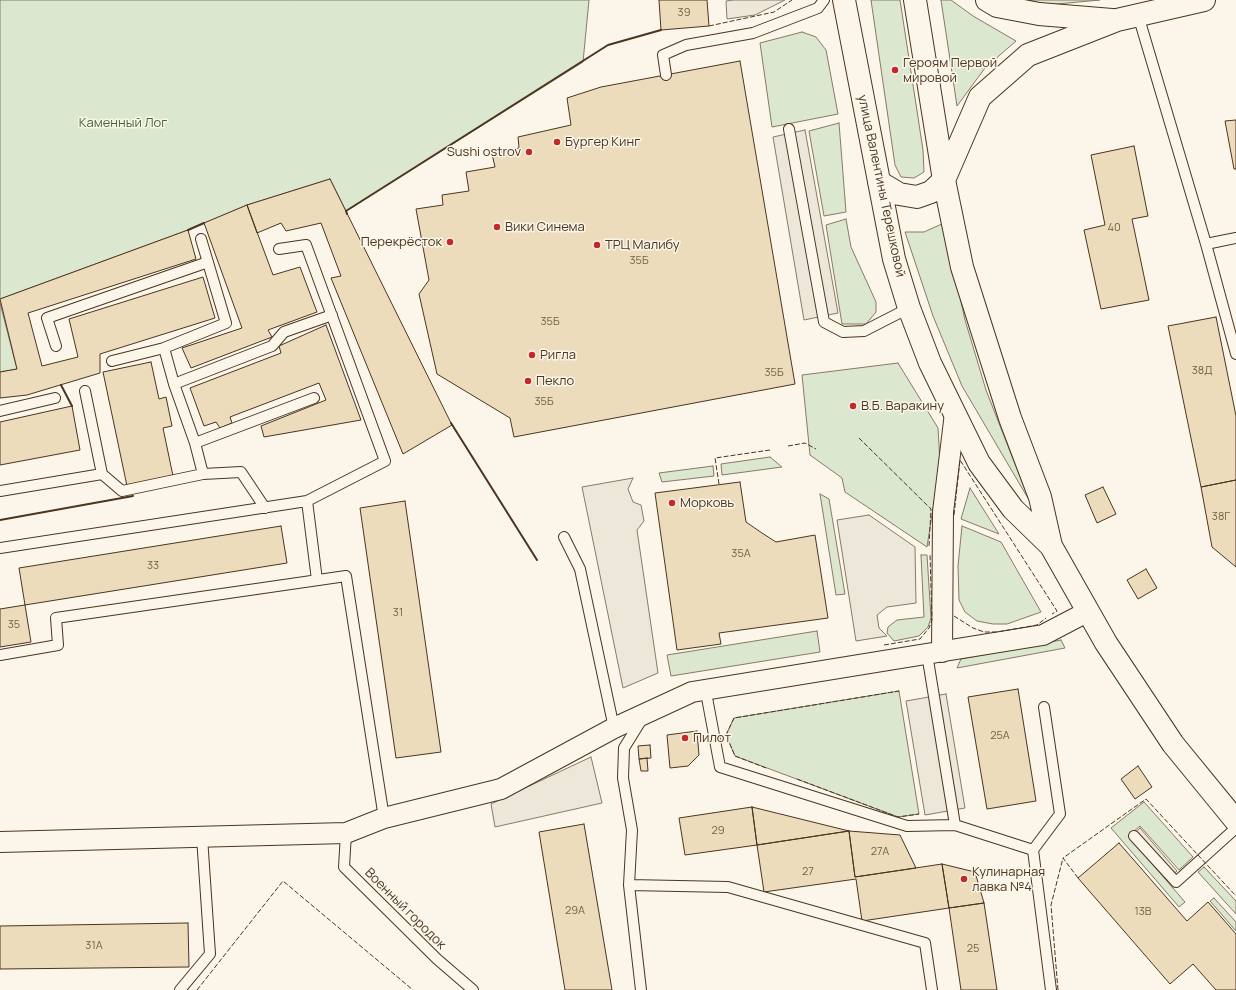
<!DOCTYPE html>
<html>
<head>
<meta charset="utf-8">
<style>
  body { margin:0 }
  canvas { display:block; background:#fbf6e9 }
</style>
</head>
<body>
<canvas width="1236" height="990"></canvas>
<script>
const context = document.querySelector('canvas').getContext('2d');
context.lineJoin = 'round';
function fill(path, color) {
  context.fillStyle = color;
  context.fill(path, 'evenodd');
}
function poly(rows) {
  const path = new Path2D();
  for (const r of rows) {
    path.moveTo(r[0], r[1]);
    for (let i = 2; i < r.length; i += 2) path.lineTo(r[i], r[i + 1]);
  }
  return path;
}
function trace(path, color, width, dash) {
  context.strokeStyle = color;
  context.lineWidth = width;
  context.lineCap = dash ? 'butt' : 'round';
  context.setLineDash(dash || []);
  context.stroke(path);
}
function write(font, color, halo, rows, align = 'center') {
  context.font = font + ' Manrope,sans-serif';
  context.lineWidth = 3;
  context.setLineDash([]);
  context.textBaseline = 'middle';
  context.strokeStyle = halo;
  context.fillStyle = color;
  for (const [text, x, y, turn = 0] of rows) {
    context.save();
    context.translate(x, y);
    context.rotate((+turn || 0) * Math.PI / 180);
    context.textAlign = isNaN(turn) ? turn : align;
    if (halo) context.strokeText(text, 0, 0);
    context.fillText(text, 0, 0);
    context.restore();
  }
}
const green = poly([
  [0,0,589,0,583,62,346,211,330,179,247,205,188,230,0,299,0,0],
  [871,0,900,0,923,150,924,172,914,178,901,177,895,165,871,0],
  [941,0,951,0,973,16,1016,41,985,68,957,106,941,0],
  [1029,0,1100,0,1046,5,1029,0],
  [802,32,816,37,826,50,838,114,772,127,760,43,802,32],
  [839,123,846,212,824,216,809,131,839,123],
  [846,219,851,247,876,302,876,312,866,324,842,324,826,225,846,219],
  [944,223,965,320,986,390,1029,500,962,386,933,316,905,232,924,232,944,223],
  [0,303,17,369,0,372,0,303],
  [898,363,938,428,940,463,927,547,845,492,842,478,810,455,802,375,898,363],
  [770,457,782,467,722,475,721,464,770,457],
  [713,466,714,476,662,482,659,473,713,466],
  [970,488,999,534,961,519,970,488],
  [820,494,829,499,845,594,836,595,820,494],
  [962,526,1001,542,1041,612,1007,624,993,624,977,621,965,612,959,600,958,566,962,526],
  [921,555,927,555,931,618,928,627,919,636,894,641,887,633,888,627,897,620,924,617,921,555],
  [817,631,820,652,671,676,667,655,817,631],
  [1061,640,1065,648,957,668,961,659,1061,640],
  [899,691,919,814,898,817,735,756,726,735,734,718,899,691],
  [1144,802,1193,857,1179,870,1140,826,1128,836,1185,902,1179,907,1111,828,1144,802],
  [1204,867,1236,901,1236,914,1198,872,1204,867],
  [1214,898,1236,922,1236,931,1210,901,1214,898]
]);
fill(green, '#dce7d0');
trace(green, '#887966', 1);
const parking = poly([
  [733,0,785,0,755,15,727,19,726,1,733,0],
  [805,130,838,313,804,320,773,137,805,130],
  [633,478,628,489,633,502,641,505,644,521,637,530,658,673,623,688,582,487,633,478],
  [869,515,915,547,916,603,887,607,877,615,879,628,887,636,856,641,837,520,869,515],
  [946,694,965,808,925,815,906,701,946,694],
  [591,757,602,803,495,827,491,804,591,757],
  [1140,828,1177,871,1168,878,1131,836,1140,828]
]);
fill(parking, '#ede7d9');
trace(parking, '#887966', 1);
const building = poly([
  [659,0,707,0,709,26,661,30,659,0],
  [740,61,795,384,514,437,510,418,437,374,419,294,429,280,416,209,443,205,442,195,469,191,466,172,495,167,492,154,519,148,518,137,571,125,567,98,601,87,740,61],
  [1236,120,1236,169,1234,169,1225,121,1236,120],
  [1134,146,1148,216,1132,219,1149,300,1101,309,1084,230,1105,225,1091,155,1134,146],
  [330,179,452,425,403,454,331,278,341,276,321,223,286,231,281,223,257,233,247,205,330,179],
  [247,205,273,275,300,267,317,312,268,330,272,337,191,368,182,348,242,328,204,223,247,205],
  [188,230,196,259,28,313,42,366,78,357,69,319,203,277,215,318,100,354,100,373,27,395,0,398,0,372,17,369,0,299,188,230],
  [1216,317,1236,416,1236,480,1201,487,1168,326,1216,317],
  [326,325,361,420,264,437,261,426,326,400,319,383,230,417,232,423,220,428,216,422,204,426,190,388,281,353,279,346,326,325],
  [151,362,159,399,166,397,172,426,163,428,173,476,127,486,103,372,151,362],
  [72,406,80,450,0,465,0,422,72,406],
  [1236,480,1236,567,1212,547,1201,487,1236,480],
  [740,482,746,522,762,533,776,542,815,535,828,618,719,633,721,644,677,650,655,493,740,482],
  [1103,487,1116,514,1097,523,1085,495,1103,487],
  [405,501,441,752,396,758,360,508,405,501],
  [281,526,287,563,25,605,19,568,281,526],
  [1146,569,1157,588,1138,599,1127,580,1146,569],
  [25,605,31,642,0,647,0,609,25,605],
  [1018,689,1036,801,987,809,968,697,1018,689],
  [697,731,699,755,688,766,670,768,667,735,697,731],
  [650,745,651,758,639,759,638,746,650,745],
  [647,758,648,771,641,771,639,759,647,758],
  [1138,766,1152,787,1135,799,1121,779,1138,766],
  [752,807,849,831,757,845,752,807],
  [752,807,757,845,685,855,679,818,752,807],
  [584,824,612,990,565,990,539,832,584,824],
  [849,831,900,835,916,868,855,877,849,831],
  [849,831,855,877,942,864,949,908,862,921,856,879,764,892,757,845,849,831],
  [1119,843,1187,921,1208,902,1236,934,1236,990,1216,990,1193,964,1170,984,1078,878,1119,843],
  [942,864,975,872,984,903,949,908,942,864],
  [984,903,997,990,961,990,949,908,984,903],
  [188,923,189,967,0,969,0,926,188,923]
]);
fill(building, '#ecdcbc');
trace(building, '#4a3520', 1);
const lane = poly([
  [1138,15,1206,244,1236,354],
  [666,75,663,55,686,45,753,33,818,8,824,0],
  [789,129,824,322,843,332,864,331,909,308],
  [1206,244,1236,238],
  [279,249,306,245,385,461,307,501,317,580],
  [56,346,47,318,208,262],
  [164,348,226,323,201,239],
  [112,361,164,348,174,384],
  [85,391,102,474,122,491,203,474],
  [0,411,55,398],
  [195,443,174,384,272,346,284,332,332,315],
  [0,491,102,474],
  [265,508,241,472,203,474,195,443,314,398],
  [564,537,580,569,614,728],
  [0,548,307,501],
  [927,654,955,825,1033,850],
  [0,655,58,645,56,618,346,576,384,818],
  [705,687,720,767,907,826,955,825],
  [1044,707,1060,814,1033,850,1051,990],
  [346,833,344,867,437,959,473,990],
  [1134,836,1176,882,1236,828],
  [629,885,728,887,925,943,932,990],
  [180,990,210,954,202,837],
  [641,990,629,885,632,830,623,778,624,748,642,719]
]);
const street = poly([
  [942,652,943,512,955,413],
  [0,842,346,833,384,818,501,789,614,728,692,692,1043,635,1087,612]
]);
const secondary = poly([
  [844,0,894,259,909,308,930,363,979,463,1013,509,1051,546],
  [915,0,944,180,962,267,1010,418,1040,497,1051,546,1106,643,1173,744,1236,821],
  [987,0,997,6,1039,14,1112,20],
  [879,182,899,194,917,197,931,192,944,180,980,97,1028,55,1117,20,1204,0]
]);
trace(lane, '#4a3520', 12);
trace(street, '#4a3520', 22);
trace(secondary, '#4a3520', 24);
trace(lane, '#fbf6e9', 10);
trace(street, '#fbf6e9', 20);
trace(secondary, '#fbf6e9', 22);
trace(poly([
  [709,26,774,12,792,0],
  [859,438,931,509,929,546],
  [788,446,805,443,816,449],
  [719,484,715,458,770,450],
  [954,515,960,460,1057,611,1052,614],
  [954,616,973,628,984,632,997,632,1037,625,1046,618],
  [884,645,920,639,929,628,932,620,930,554],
  [766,768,735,756,726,735,734,718,899,691],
  [797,779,898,817,919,814],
  [1078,878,1063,858,1146,799,1236,896],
  [197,990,283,881,413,990],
  [1058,990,1051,905,1063,858]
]), '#4a3520', 1, [5, 2]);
trace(poly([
  [347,214,346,211,608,45,661,30],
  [188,230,204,223],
  [61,385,72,406],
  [451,423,537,560],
  [0,520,133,496]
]), '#4a3520', 2);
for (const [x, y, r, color] of [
  [895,70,4,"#c62828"],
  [557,142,4,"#c62828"],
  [529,152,4,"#c62828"],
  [497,227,4,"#c62828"],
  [450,242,4,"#c62828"],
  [597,245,4,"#c62828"],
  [532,355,4,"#c62828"],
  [528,381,4,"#c62828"],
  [853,406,4,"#c62828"],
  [672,503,4,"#c62828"],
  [685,738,4,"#c62828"],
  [964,879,4,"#c62828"]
]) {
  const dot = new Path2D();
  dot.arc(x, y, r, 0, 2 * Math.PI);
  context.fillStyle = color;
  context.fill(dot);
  trace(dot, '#fbf6e9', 1.5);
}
write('11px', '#725f47', null, [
  ["39",684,13],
  ["40",1114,228],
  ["35Б",639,261],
  ["35Б",550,322],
  ["38Д",1202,371],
  ["35Б",774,373],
  ["35Б",544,402],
  ["38Г",1221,517],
  ["35А",741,554],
  ["33",153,566],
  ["31",398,613],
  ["35",14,625],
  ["25А",1000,736],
  ["29",718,831],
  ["27А",880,852],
  ["27",808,872],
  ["29А",575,911],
  ["13В",1143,912],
  ["31А",94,946],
  ["25",973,949]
]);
write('13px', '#4a3520', '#fbf6e9', [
  ["Героям Первой",903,63],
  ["мировой",903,78],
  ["Бургер Кинг",565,142],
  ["Sushi ostrov",521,152,"right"],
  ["Вики Синема",505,227],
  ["Перекрёсток",442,242,"right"],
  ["ТРЦ Малибу",605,245],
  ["Ригла",540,355],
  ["Пекло",536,381],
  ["В.Б. Варакину",861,406],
  ["Морковь",680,503],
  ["Пилот",693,738],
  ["Кулинарная",972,872],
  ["лавка №4",972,887]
], 'left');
write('13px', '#436837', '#fbf6e9', [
  ["Каменный Лог",123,123]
]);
write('13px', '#4a3520', '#fbf6e9', [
  ["улица Валентины Терешковой",881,186,78],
  ["Военный городок",405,909,45]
]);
</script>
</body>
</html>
